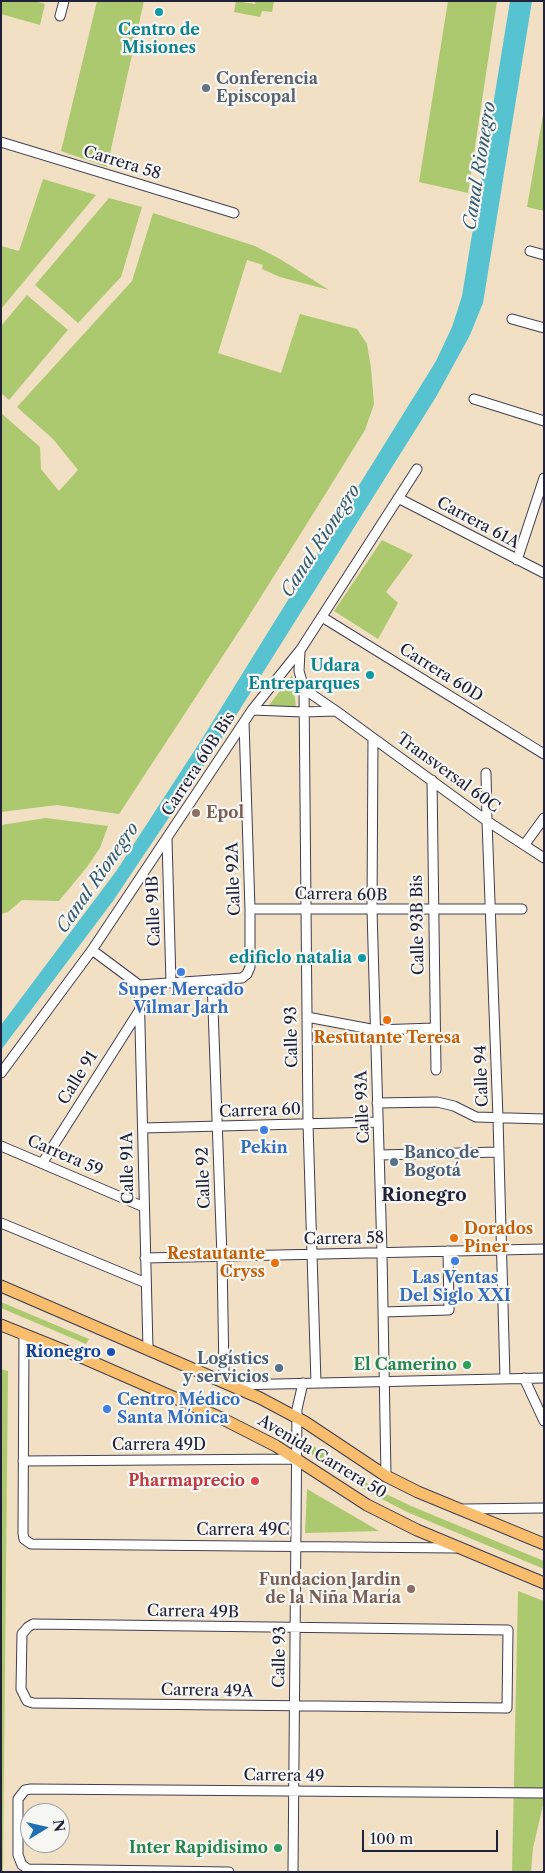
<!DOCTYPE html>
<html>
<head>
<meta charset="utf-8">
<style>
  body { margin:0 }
  #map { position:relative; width:545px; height:1873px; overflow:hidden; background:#f1e0c4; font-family:"Libre Caslon Text",serif }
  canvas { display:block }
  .frame { position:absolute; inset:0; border:2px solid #22223b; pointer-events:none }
  .north { position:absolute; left:20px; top:1803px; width:50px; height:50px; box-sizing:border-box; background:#f6f6f2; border:1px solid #a1a1a9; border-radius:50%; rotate:81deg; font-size:14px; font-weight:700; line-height:20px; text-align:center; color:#22223b }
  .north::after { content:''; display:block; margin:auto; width:18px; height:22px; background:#1f6fb2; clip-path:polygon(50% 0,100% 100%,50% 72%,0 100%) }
  .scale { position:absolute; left:362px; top:1830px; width:136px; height:22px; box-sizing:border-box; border:2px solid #22223b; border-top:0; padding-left:6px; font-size:15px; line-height:18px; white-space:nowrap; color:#22223b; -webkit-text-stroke:4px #f6f6f2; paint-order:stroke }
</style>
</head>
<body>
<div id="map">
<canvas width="545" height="1873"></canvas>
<div class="frame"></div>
<div class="north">N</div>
<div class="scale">100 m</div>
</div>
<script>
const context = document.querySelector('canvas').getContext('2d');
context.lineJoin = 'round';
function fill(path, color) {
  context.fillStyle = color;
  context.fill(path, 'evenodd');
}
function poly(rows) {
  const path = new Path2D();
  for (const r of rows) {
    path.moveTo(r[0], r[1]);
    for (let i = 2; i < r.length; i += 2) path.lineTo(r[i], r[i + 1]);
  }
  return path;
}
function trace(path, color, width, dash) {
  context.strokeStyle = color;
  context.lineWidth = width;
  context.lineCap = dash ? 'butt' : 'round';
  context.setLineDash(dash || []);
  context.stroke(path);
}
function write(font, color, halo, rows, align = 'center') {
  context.font = font + ' "Libre Caslon Text",serif';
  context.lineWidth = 4.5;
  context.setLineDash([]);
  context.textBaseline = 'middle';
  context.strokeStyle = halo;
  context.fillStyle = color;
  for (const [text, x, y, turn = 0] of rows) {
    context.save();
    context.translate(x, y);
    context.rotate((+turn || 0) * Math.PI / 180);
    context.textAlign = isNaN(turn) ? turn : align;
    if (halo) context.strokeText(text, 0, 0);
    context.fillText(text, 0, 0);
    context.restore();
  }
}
fill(poly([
  [1,1,35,1,45,4,40,25,1,14],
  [97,1,144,1,107,167,61,151],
  [236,1,255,4,256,1,274,1,272,12,262,11,260,17,234,12],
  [448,1,497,1,468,193,419,182],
  [544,109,544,211,527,207],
  [43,179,96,195,1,309,1,246,19,251],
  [109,198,142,207,121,277,78,323,35,285],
  [153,213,255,246,280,259,329,290,280,277,262,269,263,265,247,260,218,353,281,373,300,314,357,329,367,344,371,368,374,404,365,430,318,506,245,622,119,814,57,805,1,812,1,413,40,447,41,469,59,491,78,470,53,439,17,407,132,281],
  [27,295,68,330,9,400,1,393,1,326],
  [382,540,413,555,386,592,398,603,378,639,334,611],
  [292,675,296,707,267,708],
  [46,818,108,826,100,848,87,867,59,901,22,900,8,912,1,914,1,825],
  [1,1302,89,1339,86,1344,1,1308],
  [1,1369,8,1371,3,1872,1,1872],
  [305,1440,355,1476,382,1492,411,1506,544,1561,544,1569,407,1512,378,1497,350,1481,304,1449],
  [307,1489,379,1531,305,1533],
  [518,1591,544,1601,544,1801,533,1848,531,1872,512,1872]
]), '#adc96f');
fill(poly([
  [510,1,532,1,483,303,470,335,436,397,215,749,113,901,1,1050,1,1025,117,870,200,742,436,361,452,327,462,296]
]), '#57c3d0');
const minor = poly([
  [60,16,64,1],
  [1,142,234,213],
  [530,251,544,255],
  [512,319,544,328],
  [474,399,544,421],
  [398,498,544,573],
  [517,560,544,478],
  [322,617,544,754],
  [300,651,299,671,304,689,336,711,487,821,544,858],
  [304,689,308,1124,316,1383],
  [252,710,303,712,336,711],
  [373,738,372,910,382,1253,386,1476],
  [486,773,487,821,498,1118,505,1379],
  [432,780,436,1070],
  [167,839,171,983],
  [525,844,544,818],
  [250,909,522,909],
  [92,950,139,985,242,978,247,974,250,967,250,909,244,722],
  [212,980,222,1257,224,1374],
  [139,985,148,1349],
  [307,1017,376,1030,434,1028],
  [1,1073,92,950,252,710,301,649,417,469],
  [377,1103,437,1102,454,1106,476,1117,544,1119],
  [143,1128,377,1122],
  [1,1146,144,1207],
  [379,1155,499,1152],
  [43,1162,139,1011],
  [1,1223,146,1283],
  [145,1258,544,1249],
  [383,1312,449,1310,448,1251],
  [24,1334,23,1533,24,1539,31,1544,455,1548],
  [524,1378,544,1421],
  [232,1385,544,1378],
  [23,1461,296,1459],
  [464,1509,544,1508],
  [33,1624,508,1630,507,1708,33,1703,27,1701,21,1689,22,1634,28,1627,33,1624],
  [229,1872,28,1869,22,1865,18,1855,18,1799,25,1790,31,1789,544,1793],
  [293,1872,297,1409,303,1383]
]);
const major = poly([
  [1,1286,260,1398,305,1422,386,1476,418,1492,544,1544],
  [1,1325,88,1360,221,1418,276,1446,367,1505,417,1530,544,1583]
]);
trace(minor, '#413e50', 11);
trace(major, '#413e50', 13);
trace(minor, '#fff', 9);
trace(major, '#f9be6d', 11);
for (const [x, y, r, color] of [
  [159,12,5,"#0f9aa8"],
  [206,88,5,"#6b7280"],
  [370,675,5,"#0f9aa8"],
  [196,813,5,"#8d6e63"],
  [362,958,5,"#0f9aa8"],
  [181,972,5,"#3f7fe0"],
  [387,1020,5,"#e8710a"],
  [264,1130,5,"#3f7fe0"],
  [394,1162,5,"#5c6f8a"],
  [454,1238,5,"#e8710a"],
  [455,1261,5,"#3f7fe0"],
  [275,1263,5,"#e8710a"],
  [111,1352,5,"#1a4fb4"],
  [467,1365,5,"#2e9e5b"],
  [279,1368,5,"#5c6f8a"],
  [107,1409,5,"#3f7fe0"],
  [255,1481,5,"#e0444e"],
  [411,1589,5,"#8d6e63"],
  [278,1848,5,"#2e9e5b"]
]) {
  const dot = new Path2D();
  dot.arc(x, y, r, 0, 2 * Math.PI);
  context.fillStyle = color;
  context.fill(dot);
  trace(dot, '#f6f6f2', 2);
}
write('bold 16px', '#0d838f', '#f6f6f2', [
  ["Centro de",159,30,"center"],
  ["Misiones",159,48,"center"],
  ["Udara",360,666],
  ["Entreparques",360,684],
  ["edificlo natalia",352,958]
], 'right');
write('bold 16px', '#5b616d', '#f6f6f2', [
  ["Conferencia",216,79],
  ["Episcopal",216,97]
], 'left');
write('16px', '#22223b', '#f6f6f2', [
  ["Carrera 58",122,163,17],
  ["Carrera 61A",478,523,28],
  ["Carrera 60D",441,673,32],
  ["Carrera 60B Bis",199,764,-57],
  ["Transversal 60C",448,773,36],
  ["Calle 92A",234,879,-92],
  ["Carrera 60B",341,895,1],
  ["Calle 91B",154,911,-92],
  ["Calle 93B Bis",418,925,-91],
  ["Calle 93",292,1037,-91],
  ["Calle 94",482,1076,-92],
  ["Calle 91",78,1078,-58],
  ["Calle 93A",363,1107,-92],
  ["Carrera 60",260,1111,-2],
  ["Carrera 59",65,1156,23],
  ["Calle 91A",128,1168,-91],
  ["Calle 92",204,1178,-92],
  ["Carrera 58",344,1239,-1],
  ["Carrera 49D",159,1445],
  ["Avenida Carrera 50",322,1457,31],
  ["Carrera 49C",243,1530],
  ["Carrera 49B",193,1612,1],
  ["Calle 93",280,1657,-89],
  ["Carrera 49A",207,1691,1],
  ["Carrera 49",284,1776,1]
]);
write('bold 16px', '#785e54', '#f6f6f2', [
  ["Epol",206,813],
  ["Fundacion Jardin",401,1580,"right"],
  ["de la Niña María",401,1598,"right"]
], 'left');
write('bold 16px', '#366cbe', '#f6f6f2', [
  ["Super Mercado",181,990],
  ["Vilmar Jarh",181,1008],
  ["Pekin",264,1148],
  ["Las Ventas",455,1278],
  ["Del Siglo XXI",455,1296],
  ["Centro Médico",117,1400,"left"],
  ["Santa Mónica",117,1418,"left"]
]);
write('bold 16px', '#c56008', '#f6f6f2', [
  ["Restutante Teresa",387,1038],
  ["Dorados",464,1229,"left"],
  ["Piner",464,1247,"left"],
  ["Restautante",265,1254,"right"],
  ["Cryss",265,1272,"right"]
]);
write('bold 16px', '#4e5e75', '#f6f6f2', [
  ["Banco de",404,1153],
  ["Bogotá",404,1171],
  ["Logístics",269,1359,"right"],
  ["y servicios",269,1377,"right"]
], 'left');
write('bold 16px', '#164399', '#f6f6f2', [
  ["Rionegro",101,1352]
], 'right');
write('bold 16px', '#27864d', '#f6f6f2', [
  ["El Camerino",457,1365],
  ["Inter Rapidisimo",268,1848]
], 'right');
write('bold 16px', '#be3a42', '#f6f6f2', [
  ["Pharmaprecio",245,1481]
], 'right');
write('italic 18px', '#355a6f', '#f6f6f2', [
  ["Canal Rionegro",480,166,-81],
  ["Canal Rionegro",321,541,-57],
  ["Canal Rionegro",98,878,-55]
]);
write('bold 18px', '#22223b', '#f6f6f2', [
  ["Rionegro",424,1196]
]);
</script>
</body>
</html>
